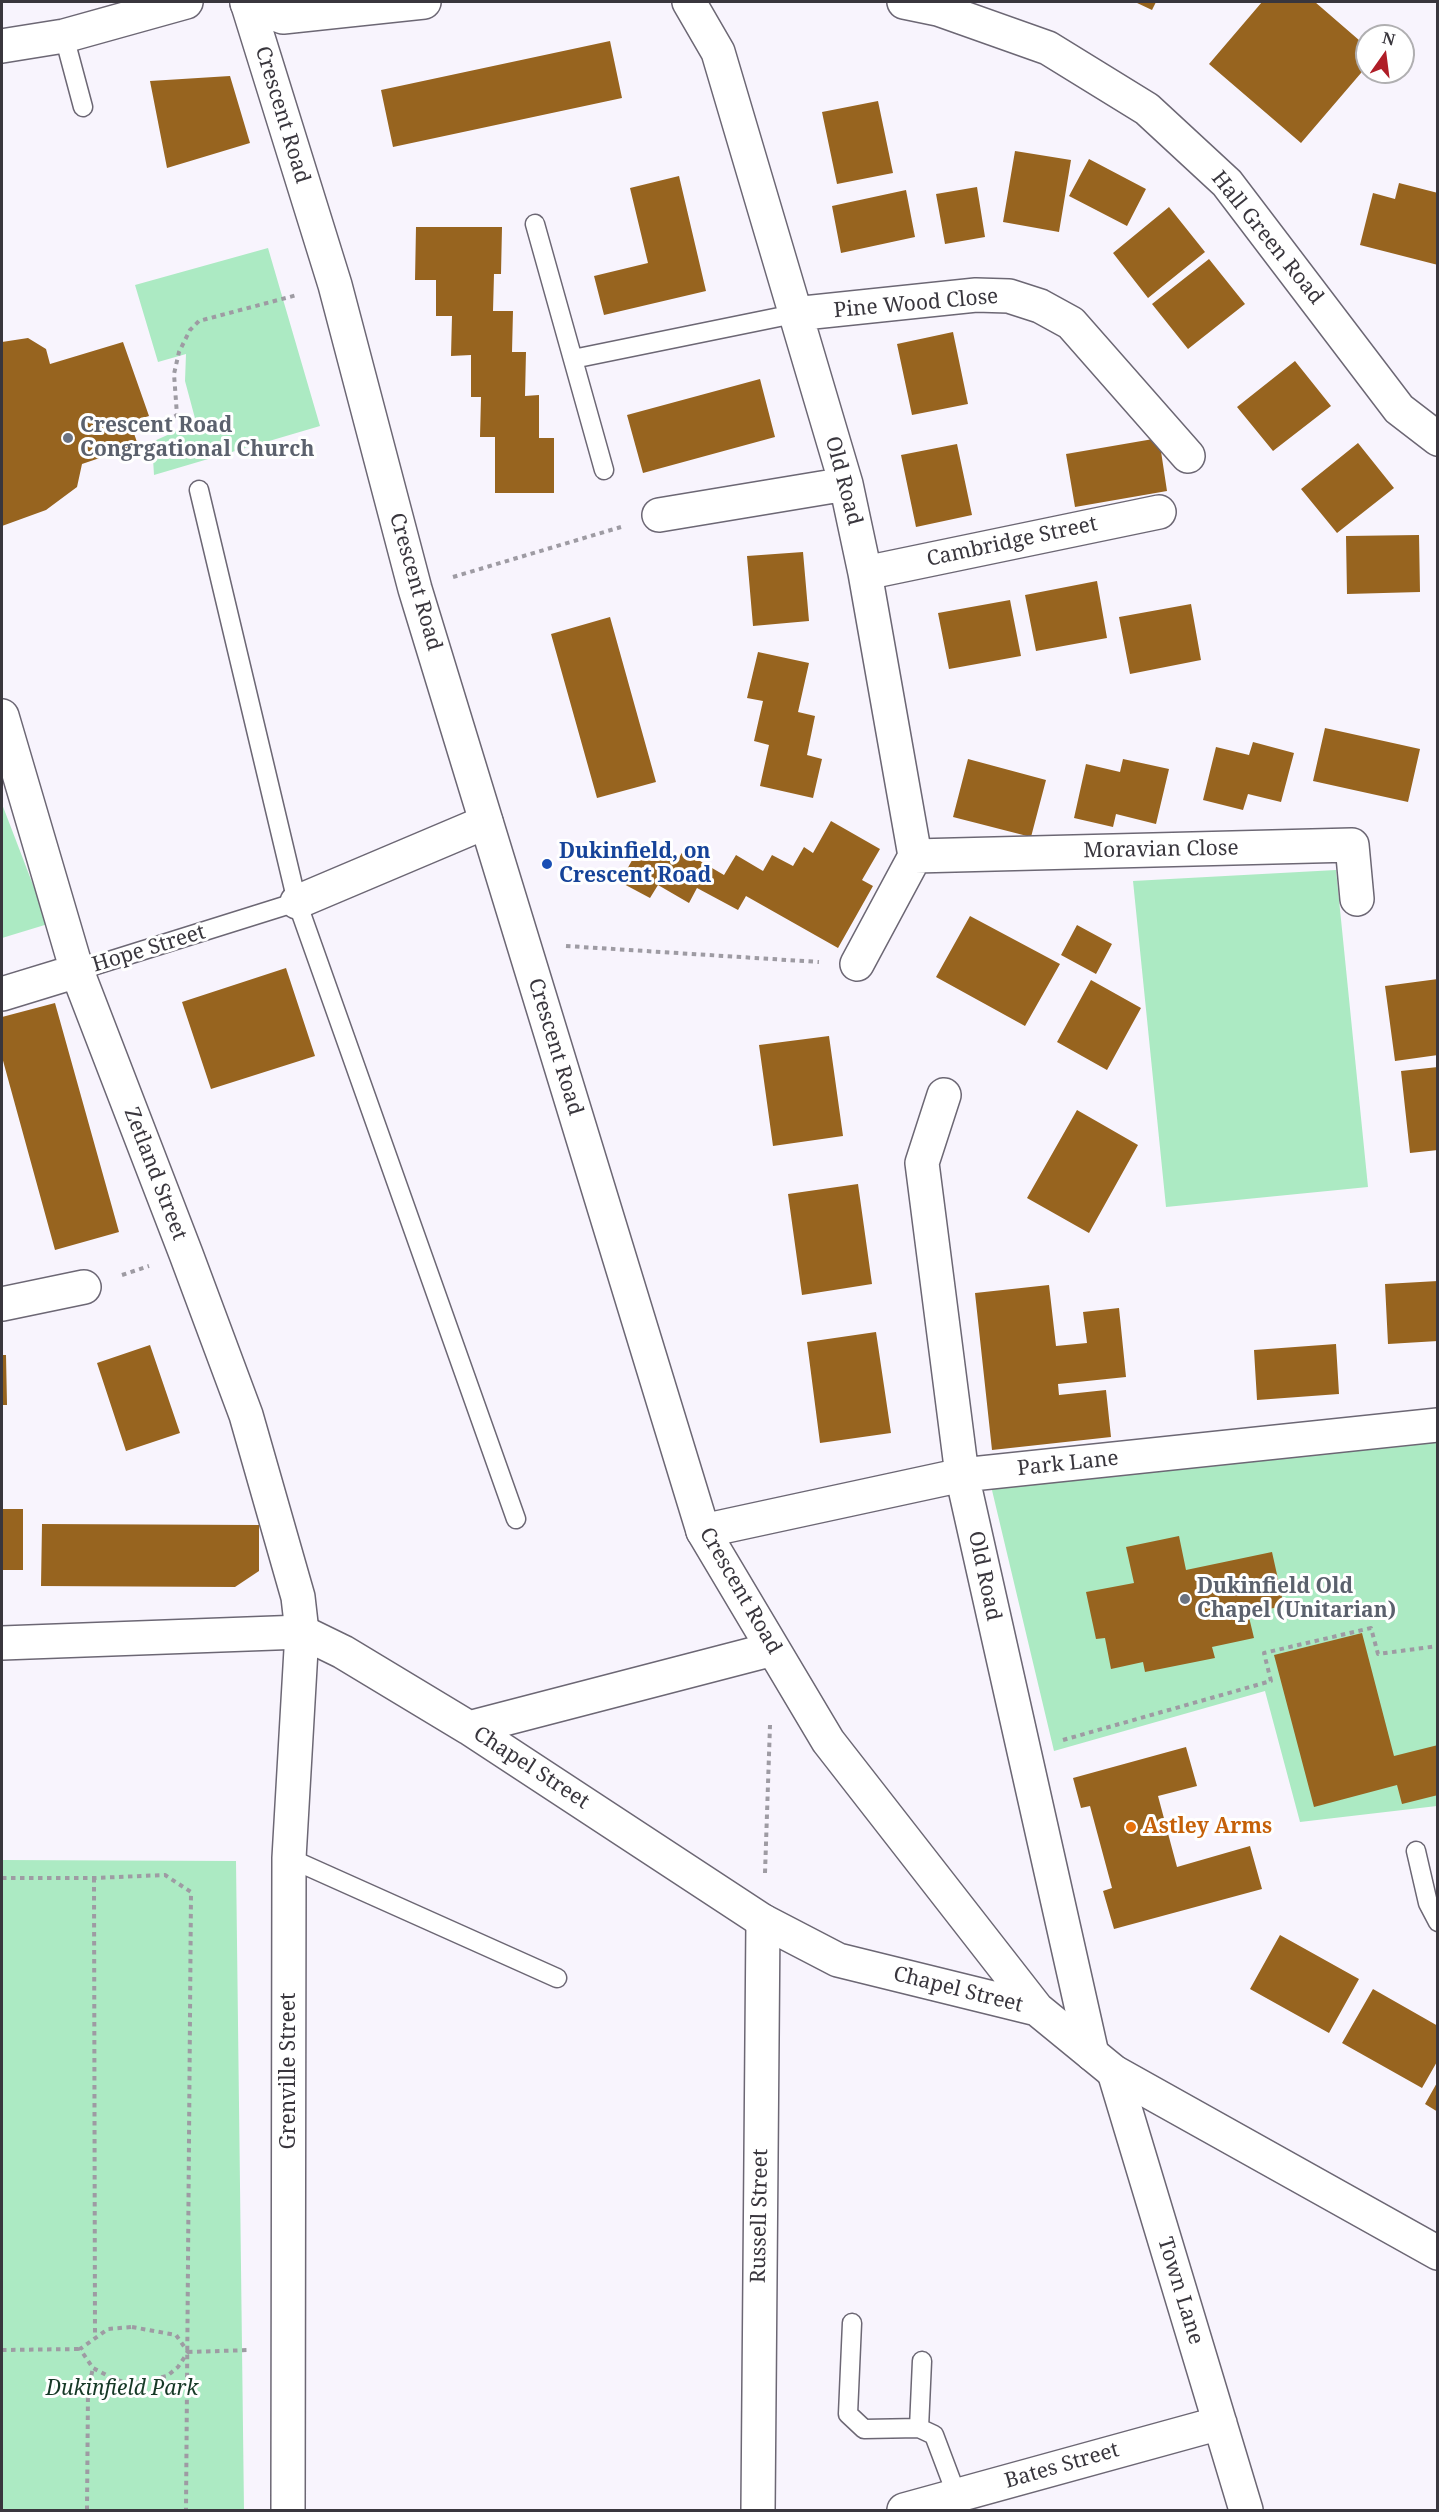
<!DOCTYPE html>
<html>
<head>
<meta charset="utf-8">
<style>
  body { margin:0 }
  #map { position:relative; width:1439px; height:2512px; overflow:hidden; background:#f8f4fd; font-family:"Noto Serif",serif }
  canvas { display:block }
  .frame { position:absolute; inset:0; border:3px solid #39363d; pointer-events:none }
  .north { position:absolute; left:1355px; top:24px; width:60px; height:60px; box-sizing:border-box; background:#fff; border:2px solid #b0afb1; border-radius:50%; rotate:14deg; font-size:16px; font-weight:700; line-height:24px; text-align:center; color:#39363d }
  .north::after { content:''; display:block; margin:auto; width:21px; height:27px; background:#af1d27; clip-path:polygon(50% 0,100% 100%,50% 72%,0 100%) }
</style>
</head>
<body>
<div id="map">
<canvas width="1439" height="2512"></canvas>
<div class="frame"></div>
<div class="north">N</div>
</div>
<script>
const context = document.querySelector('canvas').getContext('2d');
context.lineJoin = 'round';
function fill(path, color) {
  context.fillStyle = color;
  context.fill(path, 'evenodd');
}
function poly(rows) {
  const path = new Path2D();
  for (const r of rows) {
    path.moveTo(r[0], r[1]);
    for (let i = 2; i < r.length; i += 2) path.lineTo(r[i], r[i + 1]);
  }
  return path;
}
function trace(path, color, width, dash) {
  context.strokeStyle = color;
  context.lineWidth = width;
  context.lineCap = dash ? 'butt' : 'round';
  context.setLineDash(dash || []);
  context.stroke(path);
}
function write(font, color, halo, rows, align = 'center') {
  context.font = font + ' "Noto Serif",serif';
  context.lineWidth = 6;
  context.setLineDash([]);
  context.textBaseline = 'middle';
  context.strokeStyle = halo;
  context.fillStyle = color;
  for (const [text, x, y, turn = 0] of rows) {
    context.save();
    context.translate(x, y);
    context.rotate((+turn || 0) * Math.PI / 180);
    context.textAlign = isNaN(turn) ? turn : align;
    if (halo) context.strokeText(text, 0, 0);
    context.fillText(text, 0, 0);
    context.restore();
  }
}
fill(poly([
  [268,248,320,426,154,475,152,442,196,422,185,381,186,354,158,362,135,285],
  [2,804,48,924,2,938],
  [1336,870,1368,1187,1166,1207,1133,881],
  [1437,1439,1437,1806,1300,1822,1265,1691,1054,1751,991,1486],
  [2,1860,236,1861,244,2510,2,2510]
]), '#aceac3');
fill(poly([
  [1135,2,1156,2,1152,10],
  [1262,2,1315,2,1367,47,1367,66,1301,143,1209,64],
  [610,41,622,98,393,147,381,90],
  [230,76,250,143,167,168,150,81],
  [878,101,893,173,837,184,822,112],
  [1015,151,1071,160,1059,232,1003,222],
  [1089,159,1146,189,1127,226,1069,196],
  [679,176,706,291,604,315,594,276,648,263,630,188],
  [1399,183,1438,193,1438,265,1360,245,1373,193,1395,199],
  [977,187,985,237,945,244,936,194],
  [906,190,915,237,841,253,832,206],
  [1169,207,1205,252,1148,298,1113,253],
  [416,227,502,227,501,274,494,274,493,311,513,311,512,352,526,352,525,396,539,395,539,438,554,438,554,493,495,493,495,437,480,437,481,397,471,397,471,355,451,356,452,316,436,316,436,280,415,280],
  [1209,259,1245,304,1188,349,1152,304],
  [953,332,968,404,912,415,897,344],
  [28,338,46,349,50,364,123,342,149,416,130,422,138,445,82,464,77,487,46,510,2,526,2,342],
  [1295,361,1331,406,1273,451,1237,407],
  [760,379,775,437,643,473,627,415],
  [1159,438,1167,491,1075,507,1066,454],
  [1358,443,1394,488,1337,533,1301,489],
  [957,444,972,515,916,527,901,455],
  [1419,535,1420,592,1347,594,1346,536],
  [803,552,809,621,753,626,747,556],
  [1097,581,1107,638,1036,651,1025,595],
  [1010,600,1021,656,949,669,938,613],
  [1191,604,1201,660,1130,674,1119,617],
  [610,617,656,782,597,798,551,634],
  [758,652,809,663,798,712,815,716,807,755,822,759,813,798,760,786,769,745,754,741,763,701,747,698],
  [1325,728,1420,749,1408,802,1313,781],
  [1253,742,1294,753,1281,802,1248,794,1243,810,1203,800,1216,747,1249,755],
  [968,759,1046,780,1031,837,953,817],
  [1123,759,1169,769,1156,824,1116,814,1113,827,1074,818,1086,764,1120,772],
  [831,821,880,849,862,880,873,886,838,948,746,896,738,910,697,888,689,903,658,885,650,898,620,882,641,844,676,863,683,851,724,875,736,855,763,871,772,855,793,866,804,847,813,853],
  [970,916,1060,964,1025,1026,936,977],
  [1077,925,1112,944,1096,974,1061,955],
  [286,968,315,1056,211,1089,182,1002],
  [1438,979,1438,1055,1395,1061,1385,986],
  [1091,980,1141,1008,1107,1070,1057,1042],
  [55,1003,119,1232,55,1250,2,1057,2,1017],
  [829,1036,843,1136,773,1146,759,1045],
  [1438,1067,1438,1150,1410,1153,1401,1071],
  [1077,1110,1138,1145,1089,1233,1027,1198],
  [858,1184,872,1284,802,1295,788,1194],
  [1438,1281,1438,1341,1388,1344,1385,1284],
  [1049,1285,1056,1346,1087,1343,1083,1312,1119,1308,1126,1377,1058,1384,1059,1395,1106,1390,1111,1437,992,1450,975,1293],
  [876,1332,891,1433,820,1443,807,1342],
  [1336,1344,1339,1394,1257,1400,1254,1350],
  [150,1345,180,1433,126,1451,97,1363],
  [2,1355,6,1355,7,1405,2,1405],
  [2,1509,23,1509,23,1570,2,1570],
  [42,1524,259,1525,259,1571,235,1587,41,1586],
  [1179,1536,1186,1570,1272,1552,1284,1606,1248,1613,1254,1638,1212,1647,1215,1658,1145,1672,1143,1662,1111,1669,1105,1638,1096,1639,1086,1592,1134,1583,1126,1547],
  [1362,1633,1394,1756,1438,1745,1438,1795,1402,1804,1397,1785,1314,1807,1274,1655],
  [1186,1747,1197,1786,1158,1796,1177,1867,1250,1846,1262,1889,1114,1929,1103,1891,1112,1888,1090,1806,1081,1808,1073,1778],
  [1280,1935,1359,1979,1329,2033,1250,1989],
  [1373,1989,1438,2026,1438,2060,1422,2088,1342,2043],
  [1438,2081,1438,2112,1425,2104]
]), '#97641f');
const lane = poly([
  [64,36,83,107],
  [535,224,604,470],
  [573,359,794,314],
  [199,490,297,902,516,1519],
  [77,971,297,902],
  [1416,1851,1428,1903,1438,1922],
  [289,1858,557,1978],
  [852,2323,848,2414,864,2429,919,2428,934,2435,957,2496],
  [919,2428,922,2361]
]);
const street = poly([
  [689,2,718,52,846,484,865,573,915,856,857,964],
  [904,2,938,9,1048,48,1147,109,1227,183,1399,409,1438,439],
  [247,3,283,17,424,2],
  [794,314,976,295,1009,296,1040,306,1071,323,1188,456],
  [659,515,846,484],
  [865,573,1159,512],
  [2,716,77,971,186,1254,246,1415,298,1597,302,1632,289,1858,288,2510],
  [915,856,1352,845,1357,899],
  [297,902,486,822],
  [2,994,77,971],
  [944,1095,922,1163,962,1475,1092,2054],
  [2,1304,84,1287],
  [703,1531,962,1475,1438,1425],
  [1114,2072,1246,2510],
  [758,2510,763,1921],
  [904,2510,1220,2423]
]);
const secondary = poly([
  [247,2,335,285,415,589,703,1531,828,1741,1037,2009,1114,2072,1438,2253],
  [2,46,64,36,186,2],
  [2,1643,302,1632,343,1652,469,1728,763,1921,838,1960,1037,2009],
  [469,1728,773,1649]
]);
trace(lane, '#6c6774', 21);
trace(street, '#6c6774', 36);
trace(secondary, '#6c6774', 36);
trace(poly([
  [133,432,159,426,177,415,174,374,179,352,190,330,199,321,297,295],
  [453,577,621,527],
  [566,946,819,962],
  [122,1275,149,1266],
  [1063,1740,1271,1681,1264,1653,1371,1628,1378,1654,1438,1646],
  [765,1873,770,1725],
  [2,1878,94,1878,165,1875,191,1892,186,2510],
  [94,1878,95,2338],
  [132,2327,176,2335,188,2352,178,2367,167,2376,131,2384,114,2379,93,2368,80,2349,108,2329,132,2327],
  [2,2350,80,2349],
  [188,2352,250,2350],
  [87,2510,88,2390,93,2368]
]), '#9e9ba3', 4, [4.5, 4.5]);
trace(lane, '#fff', 18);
trace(street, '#fff', 33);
trace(secondary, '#fff', 33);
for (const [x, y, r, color] of [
  [68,438,6,"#6b7280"],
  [547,864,6,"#1a4fb4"],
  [1185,1599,6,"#6b7280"],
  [1131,1827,6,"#e8710a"]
]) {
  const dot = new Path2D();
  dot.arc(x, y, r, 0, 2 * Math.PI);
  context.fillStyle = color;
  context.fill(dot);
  trace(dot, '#fff', 2);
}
write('21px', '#39363d', '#fff', [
  ["Crescent Road",282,115,73],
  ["Hall Green Road",1267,238,51],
  ["Pine Wood Close",916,304,-5],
  ["Old Road",843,481,75],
  ["Cambridge Street",1012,542,-12],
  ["Crescent Road",415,582,74],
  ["Moravian Close",1161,850,-1],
  ["Hope Street",149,949,-17],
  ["Crescent Road",555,1047,73],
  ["Zetland Street",155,1174,69],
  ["Park Lane",1068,1464,-6],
  ["Old Road",984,1576,78],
  ["Crescent Road",740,1591,60],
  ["Chapel Street",531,1768,33],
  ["Chapel Street",958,1990,14],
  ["Grenville Street",289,2071,-90],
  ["Russell Street",760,2216,-89],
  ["Town Lane",1180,2291,73],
  ["Bates Street",1062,2466,-16]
]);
write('bold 21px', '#5b616d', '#fff', [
  ["Crescent Road",80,426],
  ["Congrgational Church",80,450],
  ["Dukinfield Old",1197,1587],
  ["Chapel (Unitarian)",1197,1611]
], 'left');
write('bold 21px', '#164399', '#fff', [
  ["Dukinfield, on",559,852],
  ["Crescent Road",559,876]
], 'left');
write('bold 21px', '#c56008', '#fff', [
  ["Astley Arms",1143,1827]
], 'left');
write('italic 21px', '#163926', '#fff', [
  ["Dukinfield Park",122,2389]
]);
</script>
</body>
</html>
